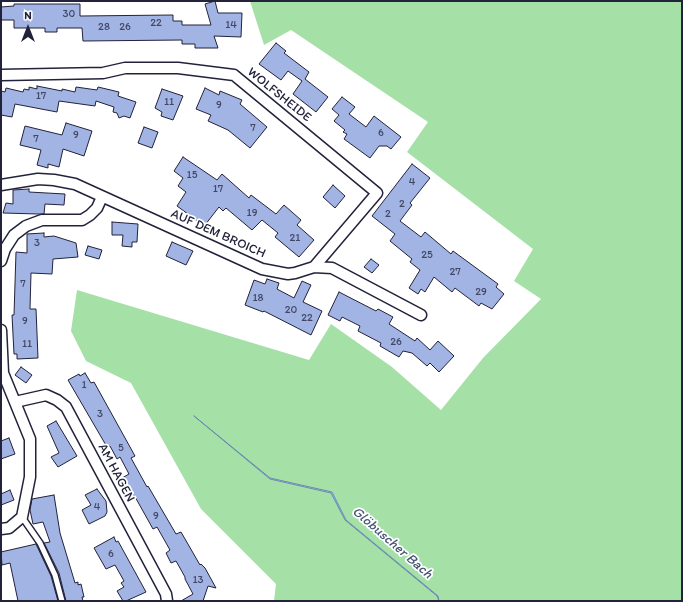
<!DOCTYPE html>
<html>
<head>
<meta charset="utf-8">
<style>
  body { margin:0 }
  #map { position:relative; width:683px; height:602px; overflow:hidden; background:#fff; font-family:Itim,sans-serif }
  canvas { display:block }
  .frame { position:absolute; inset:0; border:2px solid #22223b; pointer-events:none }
  .north { position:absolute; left:8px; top:8px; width:40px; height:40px; -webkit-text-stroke:3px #fff; paint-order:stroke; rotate:0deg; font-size:11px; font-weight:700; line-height:16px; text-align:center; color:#22223b }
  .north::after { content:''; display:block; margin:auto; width:14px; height:18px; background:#22223b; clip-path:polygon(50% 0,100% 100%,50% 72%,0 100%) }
</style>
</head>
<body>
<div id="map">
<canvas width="683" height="602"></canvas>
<div class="frame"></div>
<div class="north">N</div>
</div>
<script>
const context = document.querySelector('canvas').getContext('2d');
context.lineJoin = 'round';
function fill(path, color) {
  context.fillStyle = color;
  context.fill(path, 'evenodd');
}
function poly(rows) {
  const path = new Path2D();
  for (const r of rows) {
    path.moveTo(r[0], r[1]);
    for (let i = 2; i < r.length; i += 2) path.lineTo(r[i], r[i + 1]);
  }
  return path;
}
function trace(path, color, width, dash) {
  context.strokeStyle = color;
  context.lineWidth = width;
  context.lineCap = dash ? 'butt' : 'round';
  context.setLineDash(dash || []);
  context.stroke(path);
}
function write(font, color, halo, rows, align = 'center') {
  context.font = font + ' Itim,sans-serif';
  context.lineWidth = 3.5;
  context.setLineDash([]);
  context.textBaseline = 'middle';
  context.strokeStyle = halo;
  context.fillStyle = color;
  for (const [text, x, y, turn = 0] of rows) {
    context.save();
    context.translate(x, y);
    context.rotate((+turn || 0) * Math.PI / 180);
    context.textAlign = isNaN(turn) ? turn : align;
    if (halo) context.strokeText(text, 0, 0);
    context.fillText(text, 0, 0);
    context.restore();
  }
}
fill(poly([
  [250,1,682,1,682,601,274,601,276,584,201,509,131,383,86,361,71,331,77,290,309,360,331,324,392,367,441,410,483,358,541,299,514,281,533,249,407,152,428,122,291,30,264,45]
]), '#a5e0a6');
const water = poly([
  [194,416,270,478,332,492,346,520,438,596,439,601,437,596,345,520,331,493,270,479,194,416]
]);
fill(water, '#9fd0fb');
trace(water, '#6d8aae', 1);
const building = poly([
  [215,1,218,13,242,13,241,37,214,36,218,48,195,48,195,44,182,44,182,40,83,41,82,28,57,28,57,32,45,32,45,28,14,28,14,20,1,20,1,7,14,6,14,4,80,4,80,16,173,15,173,21,182,21,182,25,211,25,205,4,215,1],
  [276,43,286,51,284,53,309,72,305,79,328,97,316,112,293,94,302,81,288,71,281,80,259,64,276,43],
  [37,86,62,91,62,89,75,92,76,87,97,90,98,87,119,92,118,96,136,102,130,118,124,116,119,118,117,113,113,112,114,107,96,101,95,106,59,101,57,112,15,104,12,117,1,115,1,91,5,92,6,88,23,92,24,89,29,90,29,87,37,89,37,86],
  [205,88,219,95,220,91,242,100,240,104,267,127,250,148,228,130,208,121,211,115,196,109,205,88],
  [162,89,183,96,173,120,161,116,162,112,155,108,162,89],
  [342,97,355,107,349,114,366,127,374,116,401,137,391,149,387,146,379,146,370,158,344,139,347,134,343,132,345,130,334,121,339,115,332,109,342,97],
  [66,123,92,131,84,156,63,149,59,167,48,164,48,168,37,165,41,150,20,145,25,126,62,135,66,123],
  [144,127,158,132,152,148,138,143,144,127],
  [183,157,217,180,222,174,249,198,251,195,276,214,284,205,301,220,297,225,314,240,299,257,275,237,278,233,262,220,252,230,226,208,223,211,219,207,205,225,201,221,200,223,177,206,186,192,178,186,183,178,174,171,183,157],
  [412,164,430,178,410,203,412,205,400,221,421,237,425,232,451,254,453,251,498,284,496,287,504,294,492,309,481,303,479,306,455,288,452,292,434,277,425,292,421,289,418,294,409,288,420,270,410,262,412,259,390,241,395,234,372,216,412,164],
  [333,185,345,196,335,208,323,197,333,185],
  [29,189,29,192,65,194,64,205,45,204,44,214,38,214,3,213,6,203,13,204,13,190,29,189],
  [112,222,138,224,137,242,132,242,132,247,122,246,123,235,112,235,112,222],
  [44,233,44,237,54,236,76,243,78,257,53,259,52,274,31,273,30,309,36,309,38,358,17,359,17,354,14,354,12,315,14,315,16,252,27,253,27,234,44,233],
  [172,242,193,251,186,265,166,256,172,242],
  [88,246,102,250,99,259,85,255,88,246],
  [371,259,379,265,372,273,364,267,371,259],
  [267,279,279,283,277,289,294,298,302,281,311,285,303,302,322,311,311,335,264,311,263,312,245,305,254,280,265,284,267,279],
  [339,292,376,311,378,309,393,317,389,324,415,341,417,338,430,350,438,341,454,356,439,372,430,363,427,366,412,353,403,351,399,357,380,346,381,343,358,331,360,326,342,317,340,321,328,315,339,292],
  [21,367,32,375,26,383,15,375,21,367],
  [85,373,91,383,94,382,135,456,131,458,147,487,148,486,176,534,181,532,200,565,201,564,205,568,216,588,208,586,203,601,181,601,193,594,185,579,185,577,176,561,171,563,166,553,170,550,157,527,153,529,134,495,131,496,122,478,129,474,120,457,117,459,110,446,107,447,68,380,79,374,80,376,85,373],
  [56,421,77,456,58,467,51,457,59,453,47,426,56,421],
  [9,438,15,454,1,459,1,441,9,438],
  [97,489,106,501,107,512,105,516,89,524,82,510,91,505,85,495,97,489],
  [10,490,14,500,1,505,1,494,10,490],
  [54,495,60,533,75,583,78,582,78,585,81,584,84,597,82,597,83,601,66,601,59,573,44,543,50,542,43,522,33,524,30,510,32,499,54,495],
  [114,537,116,542,118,541,146,592,126,601,123,601,117,591,124,587,121,583,124,581,115,565,106,569,94,548,114,537],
  [36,544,51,576,58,601,18,601,10,563,2,565,1,552,36,544]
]);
fill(building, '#a2b4e3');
trace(building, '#22223b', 1);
const service = poly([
  [22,517,40,543,55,575,62,601]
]);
const minor = poly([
  [1,75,103,73,125,68,178,68,234,75,377,193,314,267],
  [1,185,38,179,54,180,75,184,262,269,288,274,295,273,314,267,332,268,421,315],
  [1,261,5,249,14,235,26,226,42,220,82,220,90,215,97,208,102,197],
  [1,330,3,373,30,439,30,477,22,517,9,528,1,529],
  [15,402,46,395,57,400,66,407,166,594,167,601]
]);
trace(service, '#22223b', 8);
trace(minor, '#22223b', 13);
trace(service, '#fff', 5);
trace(minor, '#fff', 10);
write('11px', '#424665', null, [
  ["30",69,14],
  ["22",156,23],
  ["14",231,25],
  ["28",104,27],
  ["26",125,27],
  ["17",41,96],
  ["11",169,102],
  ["9",219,105],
  ["7",253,128],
  ["6",381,133],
  ["9",76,135],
  ["7",36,139],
  ["15",192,175],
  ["4",412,182],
  ["17",218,189],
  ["2",402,204],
  ["19",252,213],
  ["2",388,214],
  ["21",295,238],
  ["3",37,243],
  ["25",427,255],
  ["27",455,272],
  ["7",23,284],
  ["29",481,292],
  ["18",258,298],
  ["20",291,310],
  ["22",307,318],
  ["9",25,321],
  ["26",396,342],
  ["11",27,344],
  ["1",84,385],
  ["3",100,414],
  ["5",121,448],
  ["4",97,507],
  ["9",156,516],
  ["6",111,554],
  ["13",198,580]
]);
write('13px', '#22223b', '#fff', [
  ["WOLFSHEIDE",279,95,39],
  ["AUF DEM BROICH",218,234,24],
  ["AM HAGEN",116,473,62]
]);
write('italic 14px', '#485675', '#fff', [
  ["Glöbuscher Bach",392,543,41]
]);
</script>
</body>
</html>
